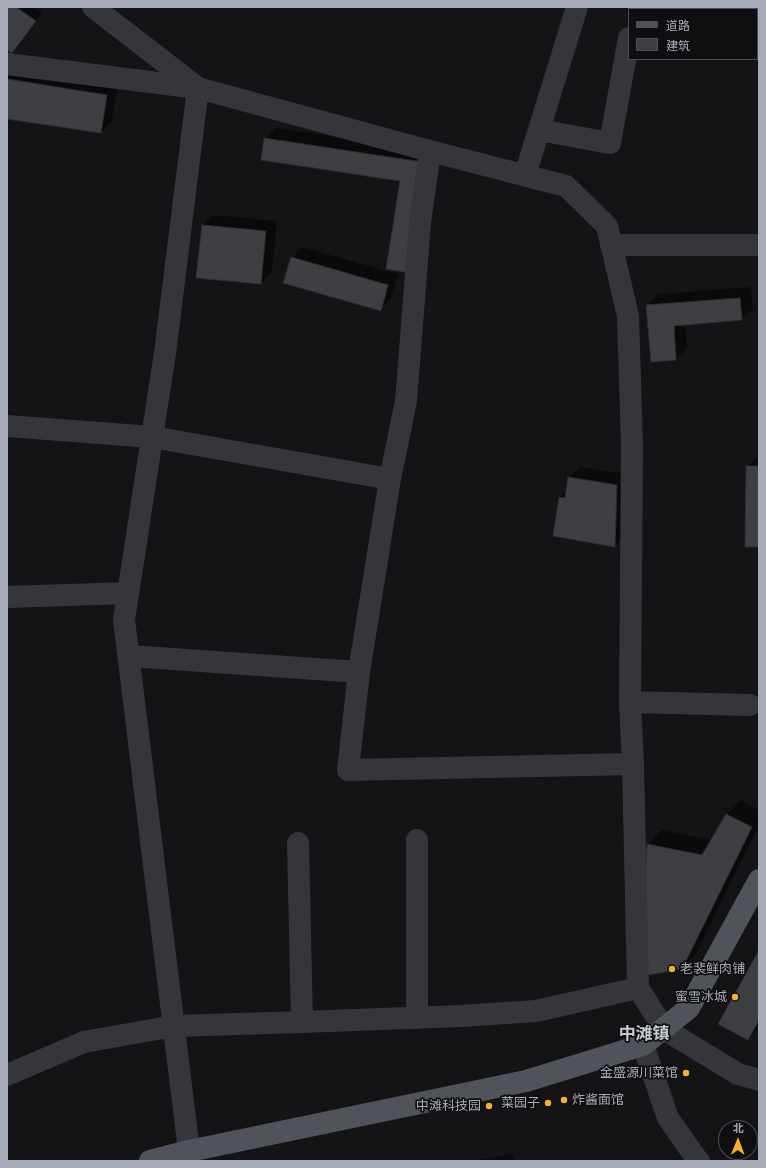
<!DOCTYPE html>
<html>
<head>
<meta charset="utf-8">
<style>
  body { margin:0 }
  #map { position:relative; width:766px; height:1168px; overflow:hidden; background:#141416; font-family:"Work Sans","Noto Sans SC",sans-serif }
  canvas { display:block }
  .frame { position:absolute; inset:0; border:8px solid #a6abb7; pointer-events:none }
  .legend { position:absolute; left:628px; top:8px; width:130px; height:52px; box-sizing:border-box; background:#0f0f11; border:1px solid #4b4d53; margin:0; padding:5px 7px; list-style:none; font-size:12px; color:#a6abb7 }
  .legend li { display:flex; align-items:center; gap:8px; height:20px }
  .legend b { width:20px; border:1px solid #4b4d53 }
  .north { position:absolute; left:718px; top:1120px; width:40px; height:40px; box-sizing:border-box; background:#0f0f11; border:1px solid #4b4d53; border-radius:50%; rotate:1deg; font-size:11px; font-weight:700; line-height:16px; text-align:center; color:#a6abb7 }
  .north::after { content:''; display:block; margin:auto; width:14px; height:18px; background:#f7b02b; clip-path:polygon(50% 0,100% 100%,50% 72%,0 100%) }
</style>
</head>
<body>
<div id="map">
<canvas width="766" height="1168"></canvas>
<div class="frame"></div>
<ul class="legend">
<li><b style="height:5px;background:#51535a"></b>道路</li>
<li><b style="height:11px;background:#3e3f43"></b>建筑</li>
</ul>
<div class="north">北</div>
</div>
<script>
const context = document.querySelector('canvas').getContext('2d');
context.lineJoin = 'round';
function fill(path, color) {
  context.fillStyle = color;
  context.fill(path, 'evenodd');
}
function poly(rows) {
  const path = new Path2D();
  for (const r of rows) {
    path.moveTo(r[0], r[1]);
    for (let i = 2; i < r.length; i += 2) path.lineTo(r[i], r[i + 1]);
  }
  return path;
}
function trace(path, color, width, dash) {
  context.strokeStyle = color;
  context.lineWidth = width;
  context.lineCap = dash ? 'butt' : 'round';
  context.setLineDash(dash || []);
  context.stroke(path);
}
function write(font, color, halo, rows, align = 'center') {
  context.font = font + ' "Work Sans","Noto Sans SC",sans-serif';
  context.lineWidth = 3.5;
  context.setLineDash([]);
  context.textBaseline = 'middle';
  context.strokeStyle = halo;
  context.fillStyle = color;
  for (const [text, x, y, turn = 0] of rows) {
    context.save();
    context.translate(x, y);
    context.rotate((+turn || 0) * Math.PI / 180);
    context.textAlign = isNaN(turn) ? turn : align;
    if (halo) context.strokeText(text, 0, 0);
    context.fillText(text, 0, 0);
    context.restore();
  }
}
fill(poly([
  [7,7,33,7,42,13,19,45,12,52,7,49],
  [7,67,118,84,112,121,101,132,7,118],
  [276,128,432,151,401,180,265,139],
  [213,215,277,221,272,272,261,283,202,226],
  [302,247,398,274,391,299,380,309,292,258],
  [751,287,753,309,742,319,685,324,687,348,676,359,647,305,658,294],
  [758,456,759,456,759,546,747,467],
  [580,467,627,474,625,535,615,546,554,535,560,497,567,490,569,478],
  [741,800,759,810,759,826,696,954,681,968,648,844,662,830,712,840,727,814],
  [759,952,759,1027,748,1039],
  [513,1154,514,1161,472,1161]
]), '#0007');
const building = poly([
  [7,7,16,7,36,21,12,53,7,50,7,7],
  [7,79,107,95,101,133,7,119,7,79],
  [264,138,422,162,405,272,386,269,400,181,261,160,264,138],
  [202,225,266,231,261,284,196,278,202,225],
  [291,257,388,285,381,311,283,283,291,257],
  [740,298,742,320,674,326,676,360,651,362,646,305,740,298],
  [746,466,759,466,759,547,745,547,746,466],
  [568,477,617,485,615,547,553,536,559,497,565,498,568,477],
  [726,814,752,827,682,969,647,975,642,949,647,844,702,855,726,814],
  [759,950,759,1020,748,1040,718,1024,759,950]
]);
fill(building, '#3e3f43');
trace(building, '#2e2e32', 1);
trace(poly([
  [93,7,198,88,430,151,566,186,607,226,628,316,632,447,630,702,633,764,638,988,664,1029,738,1074,759,1080],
  [7,64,198,88,165,353,124,620,189,1151],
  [539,130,610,143,629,38],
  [430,151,420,223,406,401,390,479,359,672,348,770,633,764],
  [525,175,577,7],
  [611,245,759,245],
  [7,426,152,437,390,479],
  [7,597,128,593],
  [129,656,359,672],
  [630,702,750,705],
  [417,840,417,1018],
  [298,843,302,1022],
  [643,1045,668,1118,696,1158,699,1161],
  [7,1075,84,1042,174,1026,302,1022,461,1016,536,1011,638,988]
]), '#35363b', 22);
trace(poly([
  [150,1161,189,1151,526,1081,643,1045,689,1008,759,880]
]), '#51535a', 22);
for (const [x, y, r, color] of [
  [672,969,4,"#f7b02b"],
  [735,997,4,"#f7b02b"],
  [686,1073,4,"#f7b02b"],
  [564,1100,4,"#f7b02b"],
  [548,1103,4,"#f7b02b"],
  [489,1106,4,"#f7b02b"]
]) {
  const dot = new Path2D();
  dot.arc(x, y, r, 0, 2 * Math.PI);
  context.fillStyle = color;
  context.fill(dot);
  trace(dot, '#0f0f11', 1.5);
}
write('13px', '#a6abb7', '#0f0f11', [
  ["老裴鲜肉铺",680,969,"left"],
  ["蜜雪冰城",727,997],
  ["金盛源川菜馆",678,1073],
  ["炸酱面馆",572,1100,"left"],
  ["菜园子",540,1103],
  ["中滩科技园",481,1106]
], 'right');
write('bold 17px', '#c7cad3', '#0f0f11', [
  ["中滩镇",644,1034]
]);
</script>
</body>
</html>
